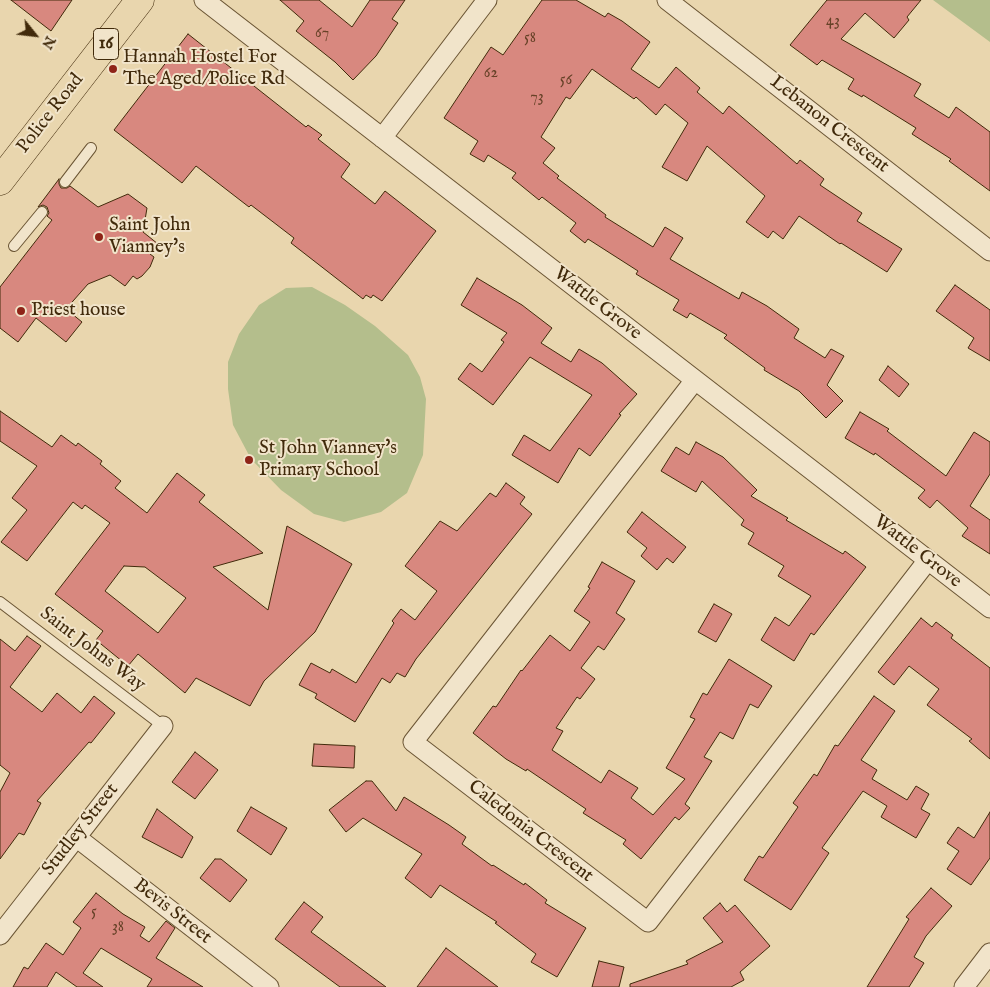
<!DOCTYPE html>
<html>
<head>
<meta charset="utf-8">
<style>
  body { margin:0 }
  #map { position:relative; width:990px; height:987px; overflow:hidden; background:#e9d6ae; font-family:"IM FELL English",serif }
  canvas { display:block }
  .north { position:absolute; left:10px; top:10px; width:50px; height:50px; -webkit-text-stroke:4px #f1e4ca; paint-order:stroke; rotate:119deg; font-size:14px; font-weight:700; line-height:20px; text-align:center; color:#412a0b }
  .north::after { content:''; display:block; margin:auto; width:18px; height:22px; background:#412a0b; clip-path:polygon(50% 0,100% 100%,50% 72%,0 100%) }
</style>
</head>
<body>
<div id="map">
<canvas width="990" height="987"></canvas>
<div class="north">N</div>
</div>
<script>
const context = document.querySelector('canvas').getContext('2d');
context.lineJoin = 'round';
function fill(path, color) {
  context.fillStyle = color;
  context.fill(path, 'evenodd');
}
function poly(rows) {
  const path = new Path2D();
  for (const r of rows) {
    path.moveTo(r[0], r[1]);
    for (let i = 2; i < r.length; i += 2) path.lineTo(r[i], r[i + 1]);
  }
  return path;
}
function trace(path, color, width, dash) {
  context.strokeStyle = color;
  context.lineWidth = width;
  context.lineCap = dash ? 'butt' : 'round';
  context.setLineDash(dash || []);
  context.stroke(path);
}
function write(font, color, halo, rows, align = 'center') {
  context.font = font + ' "IM FELL English",serif';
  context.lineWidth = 4;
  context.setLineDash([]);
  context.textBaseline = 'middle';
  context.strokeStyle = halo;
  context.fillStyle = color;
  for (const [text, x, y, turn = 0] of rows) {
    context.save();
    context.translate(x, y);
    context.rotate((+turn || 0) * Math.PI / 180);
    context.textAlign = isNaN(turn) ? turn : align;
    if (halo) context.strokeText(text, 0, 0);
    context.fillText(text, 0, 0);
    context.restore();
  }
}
fill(poly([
  [933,0,990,0,990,42],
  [312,287,345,305,375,326,408,355,420,377,426,399,423,455,407,493,381,512,344,522,314,514,281,490,251,459,233,425,228,389,228,362,239,334,259,305,286,288]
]), '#b4be8c');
const building = poly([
  [11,0,72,0,51,31,11,0],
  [280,0,319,0,352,27,370,0,405,0,392,19,398,23,376,56,353,80,335,62,296,31,304,21,280,0],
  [542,0,576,0,605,17,608,13,622,21,650,42,631,69,659,88,676,67,700,88,697,92,723,114,729,106,797,164,800,160,824,179,820,185,862,213,857,221,902,249,887,272,841,243,840,244,799,216,783,239,773,231,768,238,746,222,765,196,707,146,687,181,662,167,688,123,665,104,656,115,636,97,634,99,592,69,570,99,566,97,541,137,555,148,543,163,559,176,557,178,606,215,605,217,653,247,665,227,683,238,670,259,739,299,742,292,767,306,799,329,794,338,825,358,831,349,844,356,827,385,843,401,826,418,799,391,764,370,765,368,724,338,727,335,690,313,687,318,673,310,679,300,636,274,638,271,588,239,585,243,570,231,576,223,542,197,539,200,512,178,516,173,488,155,484,162,470,154,478,141,444,118,491,47,503,55,542,0],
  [827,0,921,0,907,17,909,20,894,38,865,13,841,39,921,84,914,96,949,118,956,107,990,132,990,191,949,161,951,159,912,134,916,128,863,95,862,97,848,89,854,79,822,60,817,65,790,45,827,0],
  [188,34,306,127,308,125,322,135,318,139,350,164,341,177,375,204,385,191,436,231,382,301,373,295,371,298,366,295,363,299,291,243,294,238,251,205,249,207,196,166,182,183,114,130,188,34],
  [59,179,59,184,61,188,67,188,70,186,98,207,128,194,147,208,143,232,158,244,150,254,154,257,150,267,142,276,137,279,133,276,125,286,110,275,88,284,66,309,82,322,66,342,36,318,18,342,0,328,0,287,52,220,47,216,49,213,47,207,43,205,38,207,59,179],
  [477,278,522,305,552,328,541,343,571,362,579,349,602,363,637,394,619,414,621,415,590,456,579,448,558,483,512,455,524,435,550,451,592,395,530,357,493,405,458,379,470,363,482,372,504,342,501,340,507,333,461,305,477,278],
  [955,285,990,310,990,361,968,348,974,338,936,311,955,285],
  [888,366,909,384,899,397,879,380,888,366],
  [0,411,52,447,61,435,76,446,78,443,102,461,100,464,121,481,115,488,147,513,177,473,205,495,199,502,263,553,213,567,268,610,287,526,352,564,315,632,264,681,250,706,196,678,185,693,138,654,128,666,96,640,103,631,55,594,110,523,85,505,82,509,73,502,27,561,1,542,27,510,12,498,37,466,0,441,0,411],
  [124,566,145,567,186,598,158,633,105,591,124,566],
  [860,412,889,429,887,431,946,476,974,432,990,442,990,474,970,506,990,520,990,554,962,536,968,528,937,500,930,508,918,498,925,490,875,453,874,455,845,438,860,412],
  [696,442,723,457,757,490,751,496,788,518,786,520,843,554,845,551,866,567,814,635,811,633,794,661,761,640,775,617,789,626,811,596,778,576,784,566,748,544,754,533,741,525,744,520,702,481,696,492,661,471,676,447,689,455,696,442],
  [506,483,525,497,520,504,532,514,416,659,405,677,397,673,390,683,382,678,355,722,315,698,317,694,299,685,311,663,330,673,332,669,356,683,394,623,392,621,401,609,415,620,437,591,405,566,440,521,457,531,490,493,496,497,506,483],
  [642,512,686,547,673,563,667,558,657,570,641,556,647,548,627,532,642,512],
  [602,562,635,581,616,613,625,619,604,650,598,646,581,668,595,679,580,699,577,697,556,728,563,731,552,750,601,783,609,770,638,788,631,798,653,815,685,779,666,768,695,719,690,717,703,693,707,695,729,659,772,686,758,708,750,704,733,739,720,732,704,757,712,761,685,804,690,808,679,820,675,817,641,859,623,844,626,840,583,813,586,809,527,769,526,771,506,759,473,733,493,706,496,707,521,670,522,671,550,635,570,651,590,622,574,611,590,588,588,587,602,562],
  [714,604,732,614,716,642,698,632,714,604],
  [921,618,932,627,936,622,953,635,951,638,990,668,990,759,969,741,972,739,927,705,939,689,909,666,894,685,878,672,921,618],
  [27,636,41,646,10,687,42,712,57,693,81,713,94,696,115,713,91,743,89,742,37,801,41,803,24,835,19,833,0,859,0,792,10,773,0,765,0,639,15,651,27,636],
  [874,696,895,711,861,760,877,770,872,779,907,800,916,786,929,794,921,809,930,814,916,838,881,817,887,806,863,791,822,848,829,853,791,910,744,880,759,856,763,858,798,807,793,803,814,774,817,776,835,745,838,746,874,696],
  [314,744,355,746,354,768,312,766,314,744],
  [195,752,218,770,195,799,172,782,195,752],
  [366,781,372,781,396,811,404,797,449,825,466,837,462,844,492,866,493,865,524,885,525,883,547,900,545,903,586,928,557,977,531,962,536,954,495,923,497,922,440,885,431,898,405,878,422,854,363,818,346,832,329,810,366,781],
  [251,807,287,828,271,855,237,831,251,807],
  [157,809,193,837,182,858,142,837,157,809],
  [990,812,990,858,971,885,947,869,959,851,947,843,958,827,974,838,990,812],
  [215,859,221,859,247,880,230,902,200,878,215,859],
  [931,888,952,906,926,936,914,957,924,963,909,987,867,987,909,919,906,917,931,888],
  [96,893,123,914,145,927,140,936,149,942,166,921,175,928,156,958,203,987,147,987,152,979,101,948,83,973,103,987,77,987,56,972,47,987,13,987,24,967,28,969,46,943,63,955,81,928,73,922,96,893],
  [304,902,323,917,311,932,386,987,340,987,275,939,304,902],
  [720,903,727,912,735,905,770,946,740,972,744,980,731,987,630,987,630,984,688,964,686,961,723,942,703,918,720,903],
  [446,948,498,987,417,987,446,948],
  [599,961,624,967,619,987,592,987,599,961]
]);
fill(building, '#d8887f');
trace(building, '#412a0b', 1);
const service = poly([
  [65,182,91,148],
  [14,246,42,212],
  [0,602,163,726]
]);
const minor = poly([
  [204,0,990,608],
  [667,0,990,251],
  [382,138,487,0],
  [695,380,413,742,648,922,928,560],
  [76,837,269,987],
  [0,935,163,726],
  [964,987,990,953]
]);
const primary = poly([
  [0,181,140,0]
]);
trace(service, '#6b5534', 12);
trace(minor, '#6b5534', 21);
trace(primary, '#412a0b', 29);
trace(service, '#f1e4ca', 10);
trace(minor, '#f1e4ca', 19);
trace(primary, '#e9d6ae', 28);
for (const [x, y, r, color] of [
  [113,69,5,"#8f2418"],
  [99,237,5,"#8f2418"],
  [21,311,5,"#8f2418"],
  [249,460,5,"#8f2418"]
]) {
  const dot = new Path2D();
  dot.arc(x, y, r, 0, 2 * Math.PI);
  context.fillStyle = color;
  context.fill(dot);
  trace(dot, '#f1e4ca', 2);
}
write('16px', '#674228', null, [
  ["43",833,22],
  ["67",322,34],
  ["58",530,39],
  ["62",491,74],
  ["56",566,81],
  ["73",537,98],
  ["5",94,913],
  ["38",118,928]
]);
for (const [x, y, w] of [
  [106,44,25]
]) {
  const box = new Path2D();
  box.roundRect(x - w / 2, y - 15.5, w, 31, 4);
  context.fillStyle = '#f1e4ca';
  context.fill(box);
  trace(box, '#412a0b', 1);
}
write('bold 18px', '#412a0b', null, [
  ["16",106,44]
]);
write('19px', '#412a0b', '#f1e4ca', [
  ["Hannah Hostel For",123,58],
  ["The Aged/Police Rd",123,80],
  ["Saint John",109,226],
  ["Vianney's",109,248],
  ["Priest house",31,311],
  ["St John Vianney's",259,449],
  ["Primary School",259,471]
], 'left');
write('19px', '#412a0b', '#f1e4ca', [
  ["Police Road",51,114,-52],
  ["Lebanon Crescent",829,125,38],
  ["Wattle Grove",597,304,38],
  ["Wattle Grove",917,552,38],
  ["Saint Johns Way",92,650,37],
  ["Studley Street",81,830,-52],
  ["Caledonia Crescent",530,832,38],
  ["Bevis Street",172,912,38]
]);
</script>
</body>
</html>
